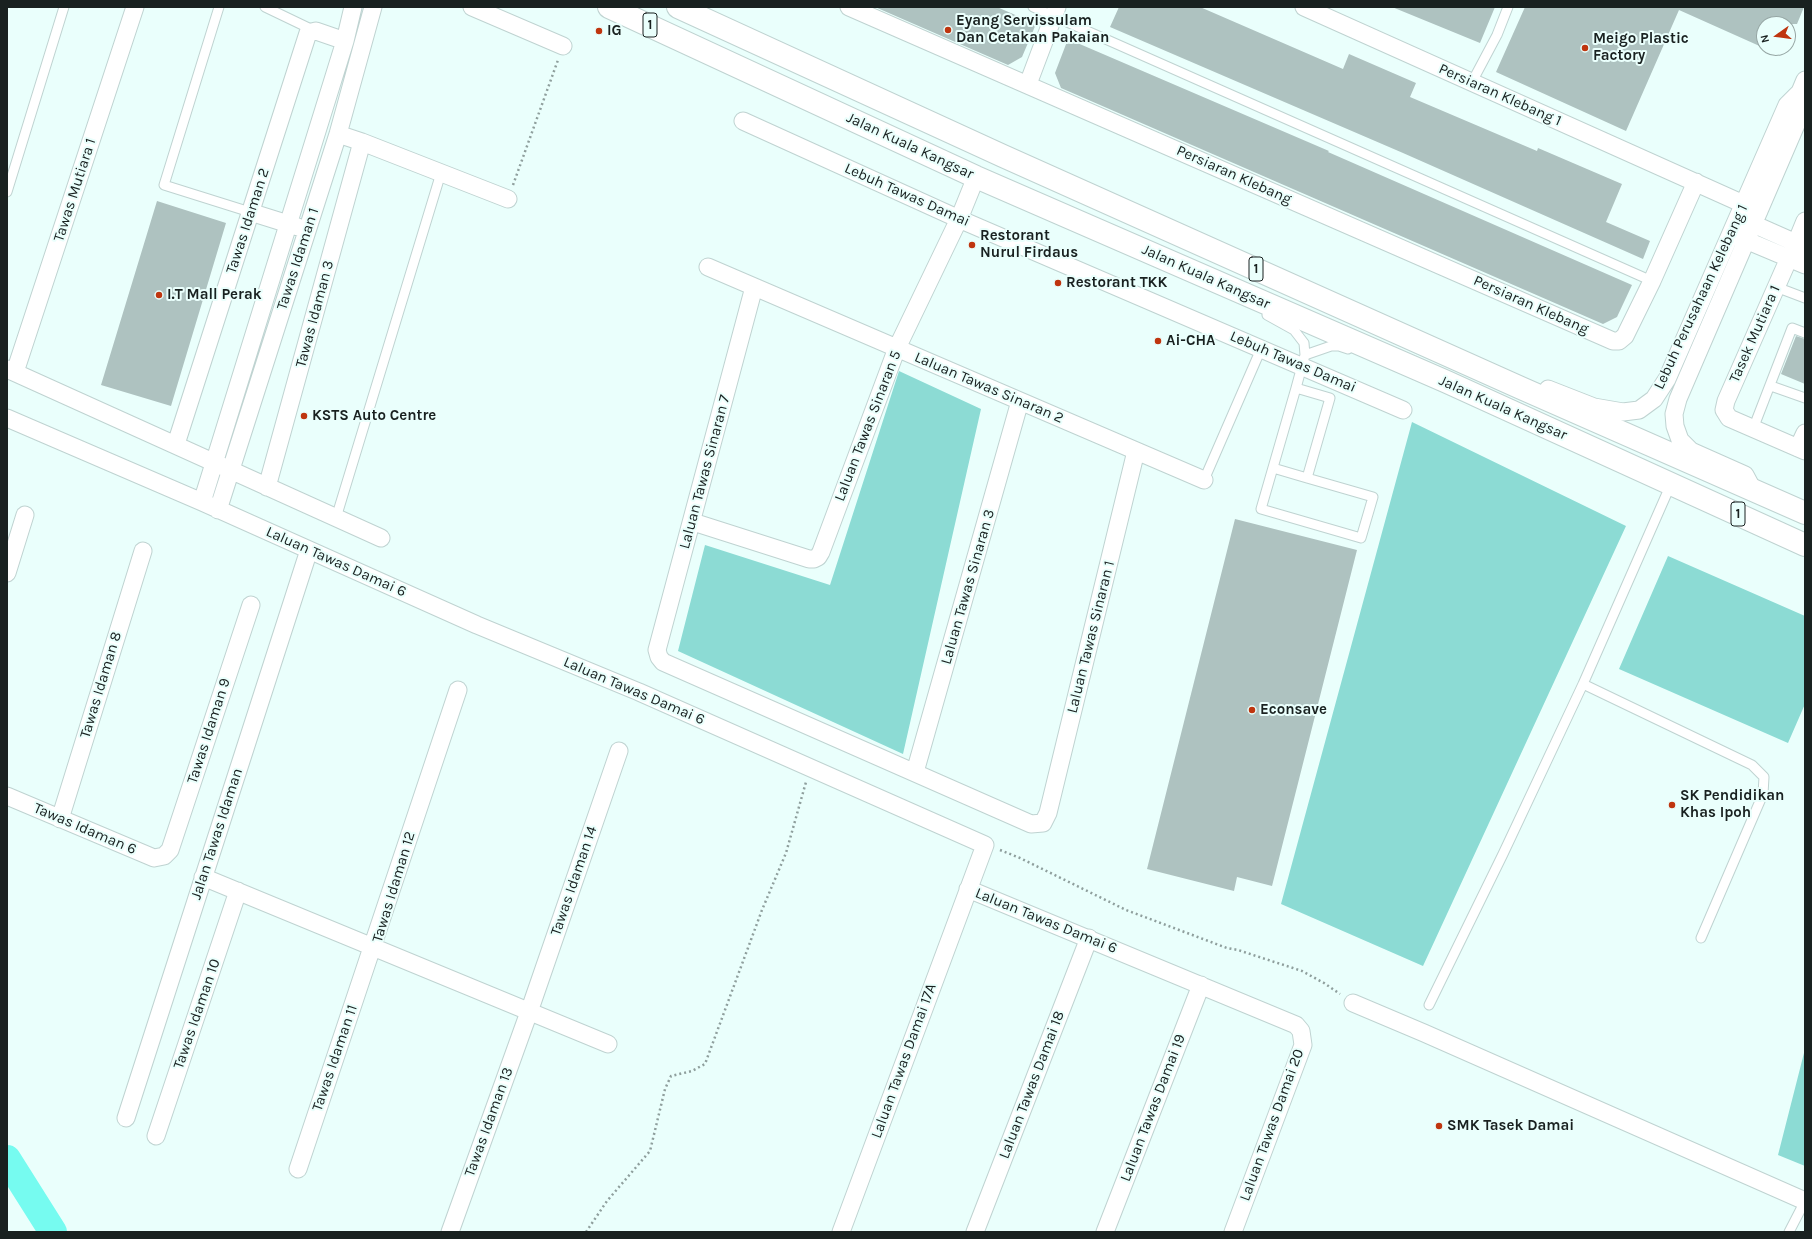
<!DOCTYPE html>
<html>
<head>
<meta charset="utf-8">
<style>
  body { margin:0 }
  #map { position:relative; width:1812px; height:1239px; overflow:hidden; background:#eafffc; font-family:Karla,sans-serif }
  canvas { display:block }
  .frame { position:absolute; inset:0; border:8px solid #192120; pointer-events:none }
  .north { position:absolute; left:1756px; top:16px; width:40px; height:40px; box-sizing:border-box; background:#eafffc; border:1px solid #96a6a4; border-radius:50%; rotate:256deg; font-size:11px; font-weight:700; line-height:16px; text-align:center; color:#192120 }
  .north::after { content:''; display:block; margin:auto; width:14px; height:18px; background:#bf350f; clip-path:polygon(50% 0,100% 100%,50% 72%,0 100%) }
</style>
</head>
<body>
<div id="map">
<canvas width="1812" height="1239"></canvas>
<div class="frame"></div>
<div class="north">N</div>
</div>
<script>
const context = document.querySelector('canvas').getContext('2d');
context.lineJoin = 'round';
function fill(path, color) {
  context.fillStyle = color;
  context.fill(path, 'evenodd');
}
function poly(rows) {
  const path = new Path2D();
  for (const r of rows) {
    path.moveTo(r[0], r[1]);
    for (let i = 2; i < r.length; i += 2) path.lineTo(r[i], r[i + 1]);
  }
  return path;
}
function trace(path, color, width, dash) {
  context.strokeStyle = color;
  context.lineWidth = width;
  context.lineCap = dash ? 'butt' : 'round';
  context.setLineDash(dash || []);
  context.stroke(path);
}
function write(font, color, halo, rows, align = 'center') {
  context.font = font + ' Karla,sans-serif';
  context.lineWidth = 4;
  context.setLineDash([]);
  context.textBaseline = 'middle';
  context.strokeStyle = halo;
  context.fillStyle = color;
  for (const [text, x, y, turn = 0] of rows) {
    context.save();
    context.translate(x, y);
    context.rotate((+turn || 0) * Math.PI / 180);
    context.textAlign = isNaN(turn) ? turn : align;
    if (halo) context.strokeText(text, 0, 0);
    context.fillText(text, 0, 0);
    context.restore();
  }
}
fill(poly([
  [899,371,981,409,903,754,678,651,705,545,830,585],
  [1412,422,1626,526,1423,966,1281,904],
  [1668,556,1805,616,1805,704,1788,743,1619,669],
  [1805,1049,1805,1166,1778,1155]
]), '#8cdbd4');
trace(poly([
  [7,1159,53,1232]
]), '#76fbf0', 28);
fill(poly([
  [875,7,997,7,1036,24,1022,57,1008,65],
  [1119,7,1200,7,1343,69,1349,54,1416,83,1410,97,1537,151,1538,148,1622,184,1606,222,1650,241,1643,259,1403,153,1110,27],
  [1392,7,1495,7,1480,43],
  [1525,7,1804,7,1797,24,1764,24,1764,48,1679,10,1626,131,1496,72],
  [1068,39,1329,151,1328,152,1632,285,1617,317,1603,324,1061,88,1055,73],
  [157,201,226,223,171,406,101,385],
  [1796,336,1805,339,1805,384,1781,374],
  [1235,519,1357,550,1272,886,1237,877,1234,891,1147,869]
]), '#aec2c0');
const service = poly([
  [219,7,164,185,250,212],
  [265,7,315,31],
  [1033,7,1652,281],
  [1472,82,1497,35,1508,7],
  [7,192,64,7],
  [1776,287,1805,298],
  [1267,315,1294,330,1304,343,1305,355,1296,388,1330,398,1307,478,1373,497,1361,538,1261,509,1296,388],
  [1305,355,1331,346,1339,346,1348,349],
  [1771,386,1805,398],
  [1753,429,1792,328,1805,333],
  [1273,468,1307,478],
  [1204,480,1261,349],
  [336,518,441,173],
  [1583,684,1752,765,1764,777,1763,794,1701,938],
  [1429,1005,1503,854,1583,684,1671,484],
  [1789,1232,1805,1201]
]);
const minor = poly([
  [472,7,563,46],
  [849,7,1613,341,1619,341,1625,336,1652,281,1696,182],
  [1304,7,1759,211],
  [1028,84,1057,7],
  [743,121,959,219,1403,410],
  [338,134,362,142,508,199],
  [250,212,298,227],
  [1744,220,1805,247],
  [1736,236,1805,265],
  [1796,243,1805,221],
  [1789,258,1726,401,1724,410,1729,418,1805,451],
  [708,267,1204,480],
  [754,287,657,650,659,657,663,662,1031,824,1043,823,1048,813,1136,451],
  [7,369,381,538],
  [15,372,135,7],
  [1548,389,1594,407,1623,412,1639,410,1654,399,1667,379,1787,105,1800,92,1805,80],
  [7,418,202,502,477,625,639,692,985,845,841,1232],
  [176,444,308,33,316,31,345,41],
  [1798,448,1805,433],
  [267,487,362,142],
  [1753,490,1745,475,1691,451,1680,440,1675,426,1674,414,1678,399,1802,111,1800,92],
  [202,502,345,41,353,7],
  [218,510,338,134,373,7],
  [693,522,809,559,814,559,818,557,821,552,897,348,959,219,976,177],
  [7,573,25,515],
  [915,772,1020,401],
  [7,796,154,858,164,856,170,850,251,605],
  [60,819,143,551],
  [203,877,608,1044],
  [968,889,1296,1025,1301,1031,1303,1045,1233,1232],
  [1353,1003,1424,1033,1805,1201],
  [126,1118,309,550],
  [156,1136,238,891],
  [298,1169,458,690],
  [450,1232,529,1012,619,751],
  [975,1232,1089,938],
  [1105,1232,1201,985]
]);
const trunk = poly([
  [609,7,976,177,1447,382,1805,545],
  [678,7,1003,156,1521,388,1805,513]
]);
trace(service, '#bfd3d1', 11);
trace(minor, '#bfd3d1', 19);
trace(trunk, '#bfd3d1', 24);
trace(poly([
  [513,185,558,60],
  [1000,850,1020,858,1126,910,1227,948,1238,950,1302,971,1324,983,1340,994],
  [586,1232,607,1201,650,1151,665,1089,671,1076,692,1071,705,1064,762,910,786,853,806,782]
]), '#8f9f9d', 2.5, [2, 3]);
trace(service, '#fff', 9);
trace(minor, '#fff', 17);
trace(trunk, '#fff', 22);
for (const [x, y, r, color] of [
  [948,30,4,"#bf350f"],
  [599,31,4,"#bf350f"],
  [1585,48,4,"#bf350f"],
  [972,245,4,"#bf350f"],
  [1058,283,4,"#bf350f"],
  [159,295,4,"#bf350f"],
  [1158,341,4,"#bf350f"],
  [304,416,4,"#bf350f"],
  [1252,710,4,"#bf350f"],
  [1672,805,4,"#bf350f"],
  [1439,1126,4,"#bf350f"]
]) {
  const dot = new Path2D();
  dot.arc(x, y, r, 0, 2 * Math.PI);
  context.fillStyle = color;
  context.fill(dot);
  trace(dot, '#eafffc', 1.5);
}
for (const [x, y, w] of [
  [650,25,14],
  [1256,269,14],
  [1738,514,14]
]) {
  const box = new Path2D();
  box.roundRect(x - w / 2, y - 12, w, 24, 3);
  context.fillStyle = '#eafffc';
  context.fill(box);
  trace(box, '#192120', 1);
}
write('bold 14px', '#192120', null, [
  ["1",650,25],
  ["1",1256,269],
  ["1",1738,514]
]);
write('bold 15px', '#192120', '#eafffc', [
  ["Eyang Servissulam",956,21],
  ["Dan Cetakan Pakaian",956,38],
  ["IG",607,31],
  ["Meigo Plastic",1593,39],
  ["Factory",1593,56],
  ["Restorant",980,236],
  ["Nurul Firdaus",980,253],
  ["Restorant TKK",1066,283],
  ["I.T Mall Perak",167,295],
  ["Ai-CHA",1166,341],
  ["KSTS Auto Centre",312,416],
  ["Econsave",1260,710],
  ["SK Pendidikan",1680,796],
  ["Khas Ipoh",1680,813],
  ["SMK Tasek Damai",1447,1126]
], 'left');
write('15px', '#192120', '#eafffc', [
  ["Persiaran Klebang 1",1500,95,24],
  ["Jalan Kuala Kangsar",910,146,25],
  ["Persiaran Klebang",1234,175,24],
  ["Tawas Mutiara 1",75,190,-72],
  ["Lebuh Tawas Damai",907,195,24],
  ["Tawas Idaman 2",248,221,-72],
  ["Tawas Idaman 1",298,259,-72],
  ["Jalan Kuala Kangsar",1206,277,24],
  ["Lebuh Perusahaan Kelebang 1",1701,297,-65],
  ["Persiaran Klebang",1531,305,24],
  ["Tawas Idaman 3",315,314,-75],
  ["Tasek Mutiara 1",1755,334,-66],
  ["Lebuh Tawas Damai",1293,362,23],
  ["Laluan Tawas Sinaran 2",989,388,23],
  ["Jalan Kuala Kangsar",1503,408,24],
  ["Laluan Tawas Sinaran 5",868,426,-69],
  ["Laluan Tawas Sinaran 7",705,472,-75],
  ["Laluan Tawas Damai 6",336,562,24],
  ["Laluan Tawas Sinaran 3",968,587,-74],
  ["Laluan Tawas Sinaran 1",1091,637,-76],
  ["Tawas Idaman 8",101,685,-73],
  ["Laluan Tawas Damai 6",634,691,23],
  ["Tawas Idaman 9",209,731,-72],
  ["Tawas Idaman 6",85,829,23],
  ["Jalan Tawas Idaman",217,834,-72],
  ["Tawas Idaman 14",574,881,-71],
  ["Tawas Idaman 12",394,887,-73],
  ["Laluan Tawas Damai 6",1046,921,22],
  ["Tawas Idaman 10",197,1014,-71],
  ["Tawas Idaman 11",335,1058,-71],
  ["Laluan Tawas Damai 17A",904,1061,-70],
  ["Laluan Tawas Damai 18",1032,1085,-69],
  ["Laluan Tawas Damai 19",1153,1108,-69],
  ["Tawas Idaman 13",489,1122,-70],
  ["Laluan Tawas Damai 20",1272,1125,-70]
]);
</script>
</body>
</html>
